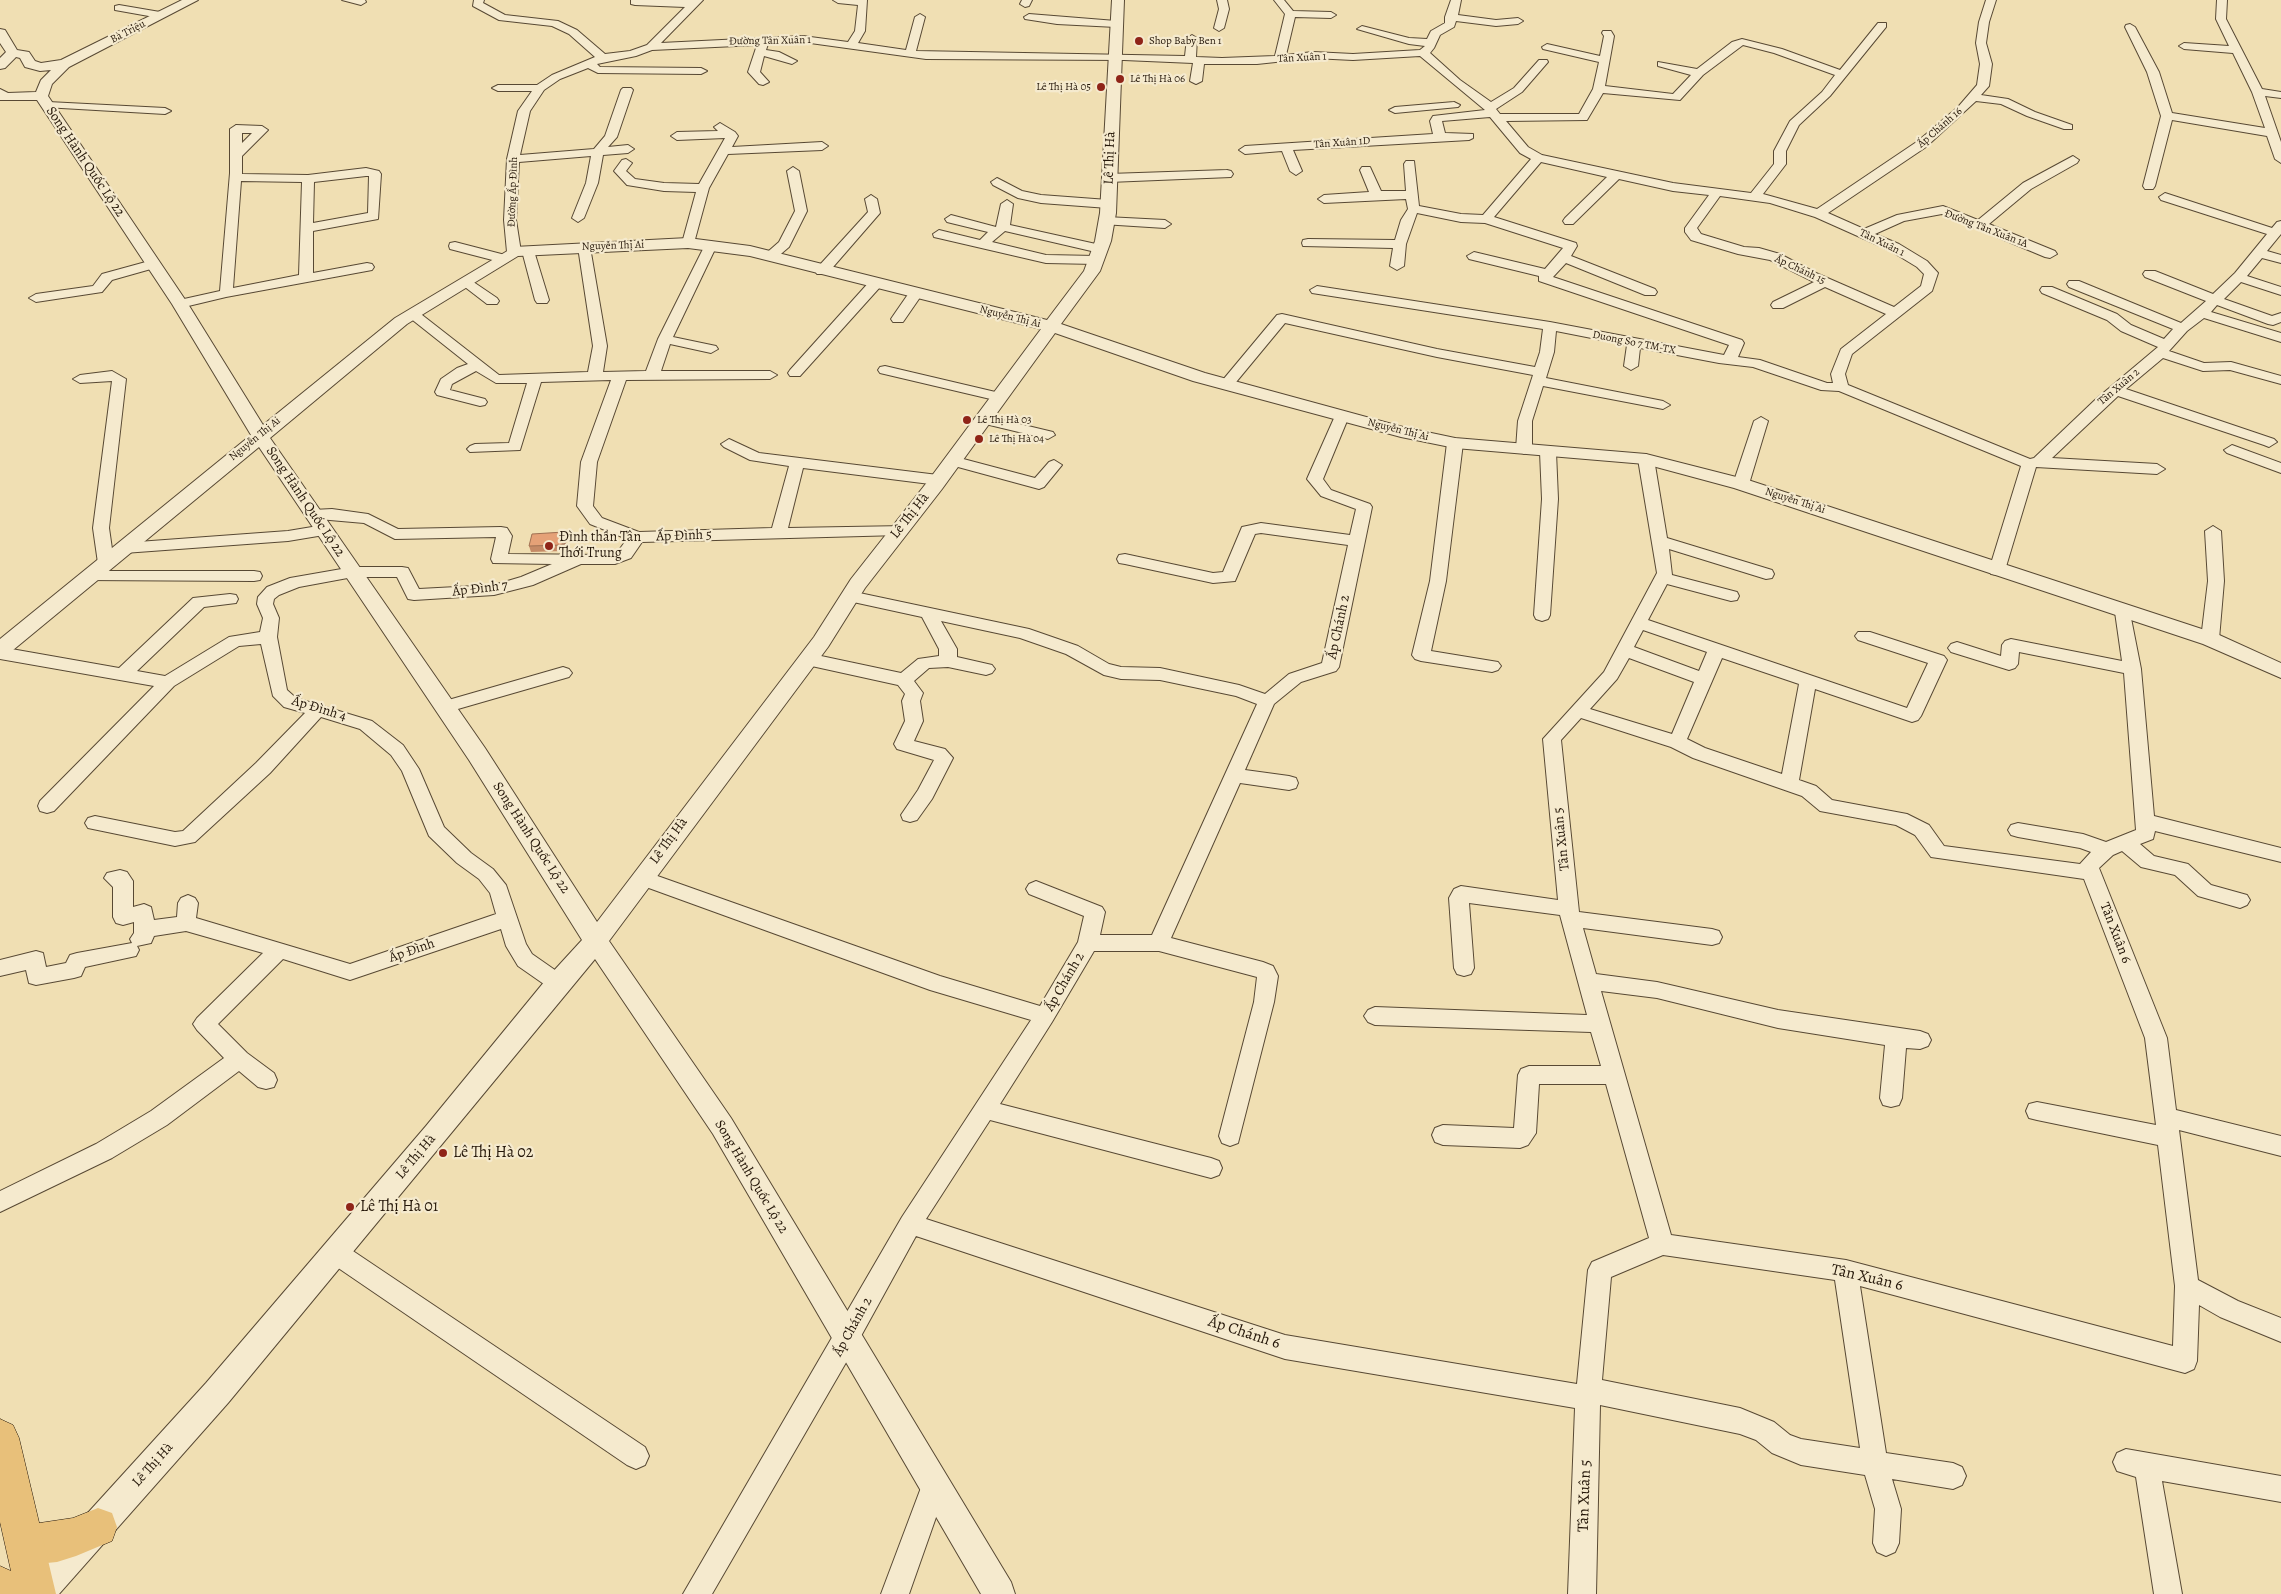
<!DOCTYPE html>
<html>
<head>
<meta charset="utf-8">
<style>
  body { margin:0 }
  canvas { display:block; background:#f0dfb3 }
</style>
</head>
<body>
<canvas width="2281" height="1594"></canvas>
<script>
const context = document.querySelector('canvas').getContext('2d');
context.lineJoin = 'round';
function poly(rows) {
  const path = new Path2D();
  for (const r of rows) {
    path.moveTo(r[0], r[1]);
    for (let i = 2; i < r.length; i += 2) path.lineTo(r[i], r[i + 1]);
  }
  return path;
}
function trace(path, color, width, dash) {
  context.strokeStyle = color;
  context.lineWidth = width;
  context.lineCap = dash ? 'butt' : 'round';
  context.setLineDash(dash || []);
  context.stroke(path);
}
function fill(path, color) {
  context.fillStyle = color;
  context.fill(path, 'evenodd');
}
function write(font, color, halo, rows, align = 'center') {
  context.font = font + ' Alegreya,serif';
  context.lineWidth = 4.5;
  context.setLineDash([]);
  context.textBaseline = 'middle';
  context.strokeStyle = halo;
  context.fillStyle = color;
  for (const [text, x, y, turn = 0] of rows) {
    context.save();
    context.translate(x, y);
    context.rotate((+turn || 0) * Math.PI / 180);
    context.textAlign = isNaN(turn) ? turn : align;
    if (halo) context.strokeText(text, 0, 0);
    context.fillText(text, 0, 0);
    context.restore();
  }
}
const minor = poly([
  [342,0,365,0,366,2,361,5,342,0],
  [474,0,484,0,483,3,505,15,558,21,577,30,605,54,630,51,647,45,685,7,635,5,631,4,631,0,703,0,661,43,803,36,848,42,855,31,858,5,838,3,833,0,867,0,865,31,858,43,906,50,915,17,920,14,925,17,916,51,1185,56,1187,38,1192,35,1197,38,1196,57,1222,58,1275,56,1285,14,1274,0,1284,0,1293,11,1331,12,1336,15,1331,18,1295,17,1286,55,1313,52,1353,54,1420,50,1425,46,1409,44,1357,29,1362,26,1409,38,1427,39,1431,31,1445,23,1445,17,1451,0,1461,0,1458,15,1496,20,1518,18,1523,21,1518,24,1496,26,1456,21,1454,27,1440,35,1434,48,1430,53,1460,80,1491,102,1514,88,1539,60,1547,60,1548,62,1522,92,1496,109,1500,114,1579,114,1593,89,1599,62,1543,49,1542,47,1547,44,1600,56,1604,36,1602,33,1603,31,1611,31,1614,36,1605,86,1673,94,1691,75,1658,66,1658,62,1697,69,1732,42,1742,39,1782,49,1840,70,1878,23,1886,23,1886,27,1830,96,1799,125,1786,151,1786,164,1763,194,1817,209,1918,141,1958,107,1977,85,1980,64,1976,43,1979,22,1986,0,1996,0,1989,22,1986,43,1992,64,1989,86,1981,95,2008,99,2035,112,2072,125,2072,129,2064,129,2027,116,2001,104,1976,101,1926,147,1828,213,1864,229,1897,215,1943,206,1978,220,2023,183,2073,156,2079,160,2077,163,2031,189,1989,224,2055,251,2057,254,2050,258,2045,257,1942,214,1904,221,1875,234,1899,244,1927,261,1938,273,1932,291,1852,354,1845,374,1848,385,2030,459,2034,458,2095,400,2158,347,2121,331,2107,320,2042,293,2040,290,2042,287,2052,287,2117,314,2131,325,2164,339,2173,329,2069,287,2067,284,2069,281,2079,281,2181,323,2206,301,2145,277,2143,274,2145,271,2155,271,2213,294,2235,273,2267,234,2161,200,2159,197,2165,193,2272,228,2277,222,2281,221,2281,234,2267,251,2281,255,2281,263,2262,258,2247,276,2281,287,2281,295,2241,282,2224,299,2272,316,2281,313,2281,322,2273,325,2268,324,2217,305,2211,312,2281,333,2281,342,2204,318,2187,331,2169,351,2204,363,2231,362,2281,376,2281,384,2230,370,2203,371,2163,358,2126,389,2274,439,2277,442,2269,447,2264,445,2118,396,2052,458,2157,464,2165,469,2157,474,2036,467,2005,570,2003,574,1997,575,1991,574,1989,570,2021,466,1839,391,1821,390,1753,367,1719,363,1640,348,1638,366,1631,370,1624,366,1627,345,1556,331,1554,352,1546,378,1663,401,1670,405,1663,409,1543,386,1532,421,1532,449,1524,454,1516,449,1518,421,1533,375,1437,357,1285,323,1232,387,1222,387,1220,384,1222,381,1277,315,1282,314,1437,349,1535,367,1540,352,1543,329,1312,293,1310,290,1317,286,1550,322,1724,355,1729,345,1539,281,1539,276,1469,259,1467,256,1474,252,1545,269,1563,248,1485,223,1461,222,1417,213,1406,244,1404,266,1397,270,1390,266,1393,248,1303,246,1302,243,1303,240,1308,239,1395,240,1401,220,1408,209,1406,199,1324,203,1318,199,1324,195,1369,192,1360,170,1362,167,1370,167,1381,191,1406,191,1404,164,1406,161,1414,161,1419,206,1461,214,1483,215,1531,159,1520,153,1490,117,1442,121,1445,133,1473,134,1473,138,1469,140,1293,150,1302,171,1296,175,1290,171,1282,151,1245,154,1239,150,1245,146,1433,134,1430,121,1433,116,1485,110,1420,56,1353,60,1313,58,1257,64,1204,64,1202,81,1196,84,1190,81,1193,63,1124,60,926,59,803,42,768,44,766,50,779,52,797,61,792,64,764,56,760,72,769,82,763,85,759,84,748,72,757,45,652,50,636,56,597,64,600,67,701,68,707,71,701,74,598,73,588,68,560,79,544,90,530,111,520,155,594,149,605,136,621,90,623,88,631,88,633,90,617,137,608,147,628,145,634,149,628,153,603,155,598,183,584,218,578,222,572,218,586,183,591,156,519,162,516,220,521,252,514,256,507,252,504,220,507,159,518,111,532,91,498,91,492,88,498,85,537,85,552,75,595,57,569,34,552,26,499,20,473,6,474,0],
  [1743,45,1774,53,1835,75,1822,92,1790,121,1774,151,1774,164,1751,193,1673,183,1542,155,1528,147,1506,121,1587,120,1603,93,1680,100,1703,75,1743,45],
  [1541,162,1607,177,1565,218,1563,221,1565,224,1573,224,1619,179,1673,191,1709,195,1685,228,1685,232,1691,240,1738,254,1770,260,1814,282,1773,302,1771,305,1773,308,1783,308,1825,287,1886,314,1841,349,1831,374,1833,383,1827,383,1760,360,1738,357,1744,343,1742,340,1553,277,1566,263,1645,295,1655,295,1657,292,1655,289,1571,256,1577,246,1576,243,1494,217,1541,162],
  [1720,196,1770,203,1815,217,1889,250,1917,267,1924,274,1921,286,1894,307,1816,273,1780,254,1759,248,1744,247,1701,234,1697,228,1720,196],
  [1022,0,1032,0,1029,6,1025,7,1020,4,1022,0],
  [1217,0,1227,0,1229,9,1224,28,1219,31,1214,28,1219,9,1217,0],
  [2217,0,2227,0,2226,19,2262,89,2281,92,2281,98,2265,96,2281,142,2281,163,2275,159,2267,136,2172,120,2155,186,2153,189,2145,189,2143,186,2161,116,2147,72,2125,27,2126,25,2130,24,2135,27,2159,72,2172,113,2265,128,2252,92,2233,53,2184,49,2179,46,2184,43,2229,46,2216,19,2217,0],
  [119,5,160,12,165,15,160,18,115,10,115,6,119,5],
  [1029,14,1116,21,1121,24,1116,27,1057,24,1025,19,1024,17,1029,14],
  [48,102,165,108,171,111,165,114,44,107,42,105,48,102],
  [1454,102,1460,105,1458,107,1395,113,1389,110,1395,107,1454,102],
  [720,123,735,132,738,136,732,147,822,142,828,146,822,150,728,154,709,188,694,243,688,247,683,246,682,243,696,192,664,191,627,185,614,171,622,160,626,159,632,163,626,171,635,179,664,183,699,184,725,138,677,140,671,136,677,132,718,131,714,127,720,123],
  [236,125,262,126,268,130,242,156,242,174,308,175,366,168,379,171,381,174,378,219,313,231,313,273,367,263,372,264,374,267,372,270,226,297,180,308,175,307,173,304,175,301,220,291,230,173,230,129,236,125],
  [242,133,252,133,242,143,242,133],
  [366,176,369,176,368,213,313,223,314,182,366,176],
  [241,181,302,182,299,275,233,288,241,181],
  [793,167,799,171,807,211,789,247,775,259,765,259,763,256,779,242,795,211,787,171,793,167],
  [1227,170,1231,171,1233,174,1231,177,1109,182,1103,178,1109,174,1227,170],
  [997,178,1022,191,1041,195,1108,200,1114,204,1108,208,1041,203,1018,198,993,185,991,182,997,178],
  [871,195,877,199,880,213,827,274,817,274,815,271,817,268,868,212,865,199,871,195],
  [1007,200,1013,204,1010,225,1105,246,1106,249,1100,253,1005,231,992,242,1046,255,1096,256,1103,260,1096,264,1046,263,934,237,933,234,939,230,980,240,988,232,947,222,945,219,951,215,996,227,1001,204,1007,200],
  [1106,217,1165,220,1171,224,1165,228,1102,224,1100,221,1102,218,1106,217],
  [711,241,717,245,673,337,716,346,718,349,711,353,670,344,661,371,770,371,777,375,770,379,626,380,597,462,593,506,602,518,639,532,772,528,789,466,750,460,724,447,721,444,729,439,759,453,938,475,946,480,943,483,938,485,803,468,788,528,906,526,908,530,900,535,642,542,631,558,615,564,581,564,533,585,494,595,414,600,408,599,397,577,353,577,299,587,279,595,274,599,273,604,279,618,277,637,287,690,296,698,372,721,403,745,419,769,444,827,471,853,493,869,506,885,526,944,532,954,565,977,568,983,565,989,558,991,551,989,518,966,506,946,501,929,350,980,283,959,218,1024,247,1053,274,1073,277,1080,274,1087,266,1089,258,1087,239,1071,167,1125,112,1158,0,1212,0,1191,96,1144,151,1111,224,1058,197,1030,193,1024,197,1018,263,953,186,931,154,936,151,943,137,946,139,950,136,956,85,967,81,976,74,978,36,985,29,983,26,970,0,976,0,960,36,951,43,953,46,967,66,963,70,955,77,953,132,943,130,939,134,933,134,922,123,925,116,923,113,917,113,887,104,878,107,873,120,870,127,872,133,881,133,907,144,904,151,907,154,920,177,917,178,903,181,898,188,895,195,898,198,903,196,918,350,964,496,914,490,893,479,879,457,863,429,836,402,771,391,755,360,729,321,717,270,773,195,842,175,846,88,828,85,823,88,818,95,816,175,832,183,831,256,763,305,713,284,707,273,696,261,644,239,646,174,686,54,811,47,813,40,811,38,806,40,801,154,686,0,659,0,647,119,668,193,598,230,594,236,595,238,599,236,603,204,607,137,671,165,676,229,637,260,632,263,618,257,604,258,597,267,587,290,578,353,567,402,567,408,568,419,589,494,585,521,577,552,564,493,563,491,559,496,537,395,539,364,523,307,518,305,515,313,510,332,509,368,514,398,529,501,527,507,528,512,536,508,554,607,555,619,550,627,539,590,524,577,506,581,462,611,380,541,382,520,450,470,452,467,449,470,446,475,444,509,443,527,383,496,383,476,371,452,384,450,390,485,399,487,402,485,405,480,406,437,395,435,392,441,379,457,368,468,364,405,314,412,310,417,311,499,375,588,372,593,346,578,247,584,243,590,247,607,346,603,372,646,371,658,339,705,245,711,241],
  [455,242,509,256,511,259,504,263,450,249,449,246,450,243,455,242],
  [528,247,534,251,549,300,547,303,537,303,535,300,522,251,528,247],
  [153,260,158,261,160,264,158,267,112,280,102,292,36,302,29,298,36,294,93,286,102,274,153,260],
  [466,277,497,298,499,301,497,304,487,304,461,284,459,281,466,277],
  [876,279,883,283,881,286,800,376,790,376,788,373,790,370,871,280,876,279],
  [916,289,923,293,903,322,893,322,891,319,893,316,911,290,916,289],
  [885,366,1004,394,1006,397,999,401,880,373,878,370,880,367,885,366],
  [112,371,126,379,109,528,114,563,112,567,106,568,100,567,98,563,93,528,112,381,80,383,73,379,80,375,112,371],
  [1342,412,1349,416,1323,479,1331,490,1370,504,1372,507,1339,667,1336,671,1301,682,1274,704,1245,770,1289,776,1296,778,1298,783,1296,788,1289,790,1240,783,1171,938,1263,962,1273,966,1278,976,1274,1002,1238,1143,1230,1146,1222,1143,1219,1136,1254,1002,1257,977,1159,951,1094,951,1052,1022,1000,1104,1211,1158,1219,1161,1222,1168,1219,1175,1211,1178,990,1120,926,1219,1285,1335,1577,1384,1588,1270,1592,1262,1649,1238,1606,1084,1539,1084,1536,1133,1528,1145,1520,1148,1443,1145,1435,1142,1432,1135,1435,1128,1443,1125,1514,1128,1518,1075,1521,1069,1529,1066,1601,1066,1591,1032,1375,1025,1368,1022,1364,1016,1368,1010,1375,1007,1587,1015,1560,915,1469,903,1474,968,1471,974,1464,976,1457,974,1454,968,1449,898,1454,889,1461,886,1558,900,1543,739,1604,672,1657,573,1638,459,1646,454,1654,459,1667,538,1772,570,1774,574,1772,578,1766,579,1669,549,1672,575,1737,592,1739,596,1737,600,1731,601,1667,584,1648,620,1907,708,1928,663,1858,640,1855,636,1858,632,1870,632,1944,656,1947,660,1921,716,1918,720,1912,722,1815,689,1799,780,1816,786,1832,800,1907,814,1929,825,1944,846,2080,864,2091,852,2080,848,2018,837,2011,835,2008,830,2011,825,2018,823,2083,834,2106,842,2136,830,2124,673,2019,652,2018,664,2015,668,2009,670,1951,652,1948,648,1951,644,1957,642,2001,656,2002,645,2005,641,2011,639,2122,661,2115,612,2117,608,2129,608,2141,669,2154,816,2281,848,2281,862,2155,831,2153,839,2140,844,2154,856,2188,864,2211,885,2247,895,2250,900,2247,905,2240,908,2198,896,2175,875,2141,867,2122,851,2113,855,2099,868,2167,1038,2176,1110,2281,1136,2281,1156,2179,1130,2198,1280,2238,1301,2281,1318,2281,1342,2220,1317,2199,1305,2197,1361,2194,1369,2185,1373,1860,1286,1886,1453,1953,1463,1962,1467,1966,1476,1962,1485,1953,1489,1892,1479,1901,1509,1899,1543,1895,1552,1886,1556,1877,1552,1873,1543,1875,1509,1865,1475,1801,1465,1772,1453,1756,1440,1740,1434,1600,1405,1596,1594,1568,1594,1575,1408,1285,1359,916,1236,855,1347,712,1594,683,1594,902,1217,1031,1020,930,990,635,883,632,878,635,873,642,871,649,873,940,976,1040,1006,1078,942,1084,916,1029,894,1026,889,1029,884,1036,881,1102,907,1105,912,1100,935,1152,935,1257,704,1236,696,1160,680,1121,679,1104,675,1066,654,1020,638,941,621,957,649,957,657,992,665,995,669,992,673,986,675,948,667,929,668,914,681,923,693,920,701,923,721,914,741,945,749,953,758,932,799,917,820,910,822,903,820,901,815,918,790,934,760,897,749,894,744,905,721,902,701,905,694,898,685,807,665,801,663,798,659,801,655,807,653,901,673,918,659,939,656,939,649,922,617,844,600,842,596,844,592,850,591,1029,629,1078,646,1109,664,1121,667,1160,668,1239,685,1265,694,1289,674,1322,663,1348,545,1261,533,1255,534,1235,581,1213,583,1125,564,1119,563,1117,559,1119,555,1125,554,1213,573,1223,572,1242,527,1261,523,1350,535,1356,509,1321,496,1307,479,1335,416,1342,412],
  [1643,630,1707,652,1699,671,1634,647,1643,630],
  [1629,658,1694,682,1672,734,1590,709,1617,679,1629,658],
  [1722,658,1799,684,1782,774,1705,748,1687,739,1722,658],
  [1581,718,1671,747,1693,758,1802,796,1820,811,1896,825,1915,835,1931,857,2084,879,2145,1038,2156,1125,2037,1102,2029,1104,2026,1111,2029,1118,2037,1120,2158,1145,2175,1286,2173,1346,1846,1260,1671,1235,1601,991,1657,998,1778,1028,1885,1045,1880,1098,1883,1105,1891,1107,1899,1105,1902,1098,1906,1048,1920,1049,1928,1046,1931,1040,1928,1034,1920,1031,1778,1010,1657,982,1596,974,1583,928,1712,945,1719,943,1722,937,1719,931,1712,929,1579,912,1561,740,1581,718],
  [1663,1255,1835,1280,1860,1448,1801,1439,1790,1435,1774,1422,1740,1408,1602,1380,1611,1277,1663,1255],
  [982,415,1053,432,1055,435,1048,439,977,422,975,419,977,416,982,415],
  [1761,417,1768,421,1749,484,1741,489,1736,487,1733,484,1754,421,1761,417],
  [1455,438,1463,443,1446,581,1431,651,1498,662,1501,666,1498,670,1492,672,1421,661,1415,659,1412,655,1430,581,1447,443,1455,438],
  [2232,445,2281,463,2281,473,2227,453,2224,450,2232,445],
  [1548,447,1556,452,1558,499,1550,615,1548,619,1542,621,1536,619,1534,615,1542,499,1540,452,1548,447],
  [952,456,1035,478,1049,462,1054,460,1062,465,1044,487,1039,489,947,464,944,461,947,458,952,456],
  [324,525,332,530,330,534,288,541,124,553,118,552,116,548,118,544,124,543,288,531,324,525],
  [2213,526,2221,531,2224,581,2219,639,2216,643,2210,645,2204,643,2201,639,2208,581,2205,531,2213,526],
  [90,571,254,571,260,572,262,576,260,580,254,581,84,580,82,576,84,572,90,571],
  [563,667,569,669,572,673,569,677,444,713,438,711,435,707,438,703,563,667],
  [336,1242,344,1245,645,1447,649,1456,645,1465,636,1469,627,1465,328,1261,324,1253,328,1245,336,1242],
  [2126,1449,2281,1476,2281,1502,2162,1481,2182,1594,2154,1594,2136,1477,2117,1471,2113,1462,2117,1453,2126,1449],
  [934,1473,943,1477,947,1486,909,1594,881,1594,925,1477,934,1473]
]);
const tertiary = poly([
  [182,0,198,0,69,67,52,84,48,96,188,304,263,425,395,318,514,247,688,238,750,246,1047,320,1084,271,1095,241,1100,213,1112,0,1124,0,1116,213,1111,241,1100,271,1061,324,1205,373,1403,427,1455,438,1646,454,1748,480,2217,634,2281,663,2281,678,2203,644,1734,488,1645,464,1455,448,1401,437,1193,381,1055,333,942,489,865,588,828,647,609,941,731,1118,1011,1582,1015,1594,981,1594,713,1134,595,959,228,1403,59,1594,21,1594,25,1582,206,1383,426,1126,549,976,582,940,469,760,259,447,7,655,0,657,0,639,251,435,172,304,37,100,0,100,0,89,8,93,36,92,41,80,51,70,40,71,25,67,20,58,16,57,5,68,0,69,0,58,6,52,0,43,0,29,5,30,17,50,29,52,35,61,41,63,61,60,182,0],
  [688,248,750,256,1041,329,928,481,851,579,814,637,597,922,485,748,270,438,407,324,518,256,688,248]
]);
const primary = poly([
  [98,1508,112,1513,117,1527,112,1541,76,1556,57,1562,26,1565,12,1559,6,1545,12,1531,26,1525,73,1518,98,1508]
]);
const trunk = poly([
  [0,1419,13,1425,19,1438,56,1594,0,1594,0,1566,11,1571,0,1522,0,1419]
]);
trace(minor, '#584934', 2);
trace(tertiary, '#584934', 2);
trace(primary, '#251709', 1);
trace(trunk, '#251709', 1);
fill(minor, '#f5eace');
fill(tertiary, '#f5eace');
fill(primary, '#e8c07a');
fill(trunk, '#e8c07a');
fill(poly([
  [564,532,567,539,564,551,531,552,529,546]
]), '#c58a66');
fill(poly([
  [564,532,567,539,564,551,562,545]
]), '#a07153');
const building = poly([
  [564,532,562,545,529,546,532,534,564,532]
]);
fill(building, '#e5a177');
trace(building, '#a07153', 1);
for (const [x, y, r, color] of [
  [1139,41,5,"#8f2418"],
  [1120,79,5,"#8f2418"],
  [1101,87,5,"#8f2418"],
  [967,420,5,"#8f2418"],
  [979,439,5,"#8f2418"],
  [549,546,5,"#8f2418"],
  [443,1153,5,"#8f2418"],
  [350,1207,5,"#8f2418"]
]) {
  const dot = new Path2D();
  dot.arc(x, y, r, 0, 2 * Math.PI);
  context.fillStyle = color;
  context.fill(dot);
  trace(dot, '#f5eace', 2);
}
write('11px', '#251709', '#f5eace', [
  ["Bà Triệu",128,32,-27],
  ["Đường Tân Xuân 1",770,41,-1],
  ["Tân Xuân 1",1302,58,-3],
  ["Ấp Chánh 16",1940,128,-41],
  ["Tân Xuân 1D",1342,143,-4],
  ["Đường Ấp Đình",513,192,-88],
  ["Đường Tân Xuân 1A",1986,229,21],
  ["Tân Xuân 1",1882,243,26],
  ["Nguyễn Thị Ai",613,246,-2],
  ["Ấp Chánh 15",1800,270,25],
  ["Nguyễn Thị Ai",1010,317,14],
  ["Duong So 7 TM-TX",1634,343,11],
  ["Tân Xuân 2",2119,387,-40],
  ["Nguyễn Thị Ai",1398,430,14],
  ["Nguyễn Thị Ai",255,439,-39],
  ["Nguyễn Thị Ai",1795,501,18]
]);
write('11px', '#251709', '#f5eace', [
  ["Shop Baby Ben 1",1149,41],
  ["Lê Thị Hà 06",1130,79],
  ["Lê Thị Hà 05",1091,87,"right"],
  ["Lê Thị Hà 03",977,420],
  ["Lê Thị Hà 04",989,439]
], 'left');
write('14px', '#251709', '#f5eace', [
  ["Lê Thị Hà",1110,158,-88],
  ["Song Hành Quốc Lộ 22",85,162,56],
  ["Song Hành Quốc Lộ 22",305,502,56],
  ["Lê Thị Hà",910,516,-52],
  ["Ấp Đình 5",684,536,-2],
  ["Ấp Đình 7",480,589,-7],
  ["Ấp Chánh 2",1339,627,-78],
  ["Ấp Đình 4",319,709,17],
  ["Song Hành Quốc Lộ 22",531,838,57],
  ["Tân Xuân 5",1562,839,-96],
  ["Lê Thị Hà",669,841,-54],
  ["Tân Xuân 6",2115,933,69],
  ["Ấp Đình",412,951,-19],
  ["Ấp Chánh 2",1065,982,-60],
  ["Lê Thị Hà",416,1157,-50],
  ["Song Hành Quốc Lộ 22",751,1177,59],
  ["Ấp Chánh 2",853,1327,-61],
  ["Lê Thị Hà",153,1465,-48]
]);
write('14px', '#251709', '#f5eace', [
  ["Đình thần Tân",559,538],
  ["Thới Trung",559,554]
], 'left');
write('16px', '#251709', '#f5eace', [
  ["Lê Thị Hà 02",453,1153],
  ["Lê Thị Hà 01",360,1207]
], 'left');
write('16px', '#251709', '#f5eace', [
  ["Tân Xuân 6",1867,1278,13],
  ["Ấp Chánh 6",1244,1333,18],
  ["Tân Xuân 5",1585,1496,-88]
]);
</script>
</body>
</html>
